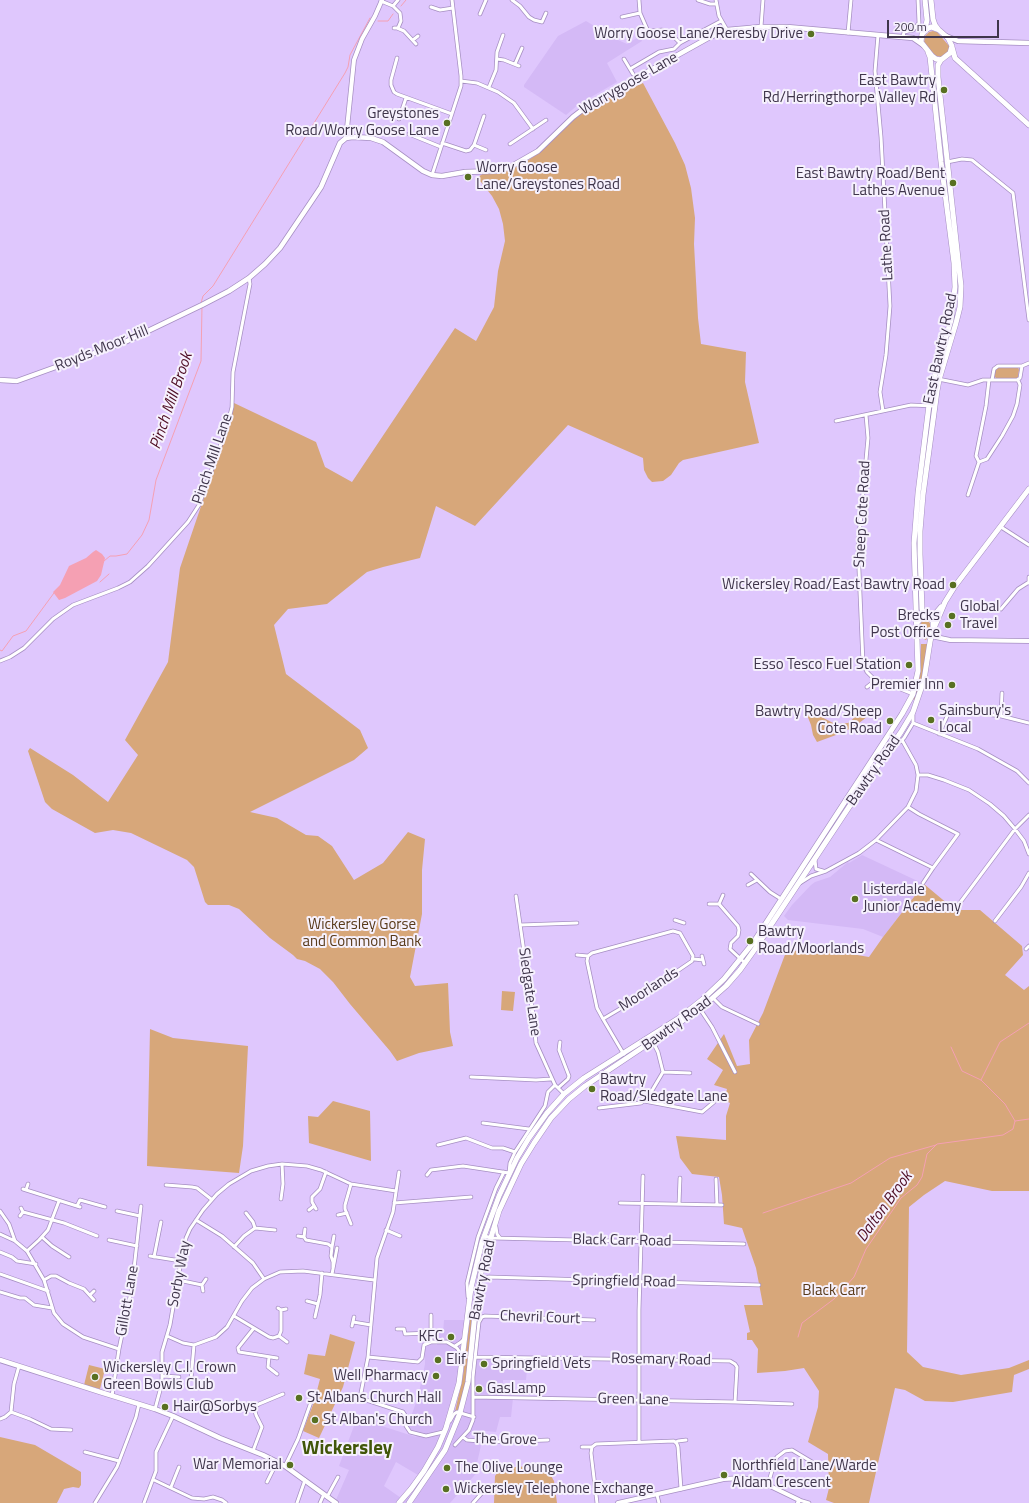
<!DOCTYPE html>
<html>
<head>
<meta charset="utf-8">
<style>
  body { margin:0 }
  #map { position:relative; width:1029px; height:1503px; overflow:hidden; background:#dfc7fd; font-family:"Titillium Web",sans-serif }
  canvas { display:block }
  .scale { position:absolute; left:887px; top:20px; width:112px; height:18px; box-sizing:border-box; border:2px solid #3f354b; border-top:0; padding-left:5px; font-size:12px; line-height:14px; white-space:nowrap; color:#3f354b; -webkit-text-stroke:3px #f6f1fd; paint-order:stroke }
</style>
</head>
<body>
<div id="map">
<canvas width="1029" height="1503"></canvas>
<div class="scale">200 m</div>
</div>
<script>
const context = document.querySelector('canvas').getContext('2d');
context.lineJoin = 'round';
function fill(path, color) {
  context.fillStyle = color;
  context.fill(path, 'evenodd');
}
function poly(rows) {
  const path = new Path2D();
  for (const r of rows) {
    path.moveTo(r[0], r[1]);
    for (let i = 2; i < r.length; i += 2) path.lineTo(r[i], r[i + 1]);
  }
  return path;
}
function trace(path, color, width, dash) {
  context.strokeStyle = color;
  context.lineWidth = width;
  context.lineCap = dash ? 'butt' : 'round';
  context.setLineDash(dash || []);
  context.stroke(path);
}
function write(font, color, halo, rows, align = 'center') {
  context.font = font + ' "Titillium Web",sans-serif';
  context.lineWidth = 4;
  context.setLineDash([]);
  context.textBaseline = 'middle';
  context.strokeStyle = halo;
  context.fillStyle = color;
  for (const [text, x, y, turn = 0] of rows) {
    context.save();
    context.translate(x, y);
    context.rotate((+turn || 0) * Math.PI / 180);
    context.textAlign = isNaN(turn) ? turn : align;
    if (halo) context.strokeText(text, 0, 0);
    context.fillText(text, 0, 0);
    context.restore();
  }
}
fill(poly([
  [586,21,618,40,627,44,640,36,642,41,607,63,617,82,579,104,566,115,524,87,524,85,558,36],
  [862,855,924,884,883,937,863,929,788,920,784,916,792,905,811,885,815,882,830,877,848,862,849,863],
  [444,1320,482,1320,475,1357,528,1358,526,1380,503,1380,503,1398,513,1398,511,1417,500,1417,496,1432,474,1430,468,1439,482,1441,477,1463,481,1468,450,1503,341,1503,336,1500,349,1470,339,1466,357,1418,416,1437,417,1434,411,1431,408,1425,418,1397,425,1364,425,1349,427,1346,431,1344,437,1345,438,1333,443,1333],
  [396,1462,418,1475,401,1498,384,1486]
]), '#d4b9f6');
fill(poly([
  [933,31,937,32,950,47,950,51,942,57,936,56,924,43,925,36,929,32],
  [643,83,675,143,685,165,691,188,695,218,694,244,698,318,701,344,746,352,745,382,759,443,683,460,679,463,671,475,663,481,652,482,648,478,644,470,643,458,568,425,475,526,436,506,420,558,383,567,367,572,327,604,288,609,274,625,286,674,360,730,368,748,354,760,250,812,277,818,306,835,318,836,332,846,354,880,383,863,408,832,425,839,422,870,422,914,410,977,415,986,448,983,450,1032,453,1046,419,1053,397,1061,390,1051,350,1004,333,982,320,969,305,961,297,959,293,955,270,938,239,909,229,905,208,905,205,902,194,867,187,860,131,833,113,830,95,833,52,809,45,802,28,751,30,748,73,775,108,802,138,755,125,740,168,662,180,568,231,418,234,403,316,442,325,467,352,482,455,328,476,341,494,307,498,271,505,241,503,224,499,209,492,196,481,182,475,179,484,173,495,174,507,171,524,163,543,150,572,121,592,105],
  [999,367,1018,367,1019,370,1018,377,1016,379,996,378,994,376,995,370],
  [926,620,929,622,931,625,929,636,926,640,920,637,920,625,922,621],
  [921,644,927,644,927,651,923,676,915,700,912,699,920,674],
  [810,711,835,724,848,723,862,711,872,713,854,727,836,735,817,742,813,735,811,725,807,715],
  [924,884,955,910,980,910,1022,946,1023,955,1005,975,1024,990,1029,986,1029,1191,992,1191,945,1181,924,1195,909,1207,907,1352,923,1367,961,1375,1009,1368,1029,1360,1029,1369,1014,1375,1012,1392,953,1402,925,1401,905,1390,895,1388,869,1503,834,1503,826,1500,829,1488,828,1454,808,1442,818,1407,819,1391,804,1368,785,1371,757,1373,758,1349,752,1340,747,1340,747,1333,750,1332,744,1305,763,1305,756,1268,742,1228,724,1224,722,1195,719,1177,692,1174,680,1158,676,1136,726,1140,726,1116,730,1103,724,1100,727,1089,714,1085,723,1070,707,1059,724,1034,737,1066,750,1064,749,1040,763,1013,786,952,816,948,869,957,883,937],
  [502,991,515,992,513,1011,501,1010],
  [150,1029,173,1038,248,1046,243,1146,239,1173,147,1166],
  [333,1101,370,1111,371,1161,309,1143,308,1116,318,1117],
  [471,1310,474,1310,467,1375,459,1410,455,1412,463,1376],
  [330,1334,355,1342,343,1387,319,1438,303,1431,314,1402,320,1379,304,1374,308,1354,325,1356],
  [89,1365,105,1369,100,1389,84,1385],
  [0,1437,35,1445,81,1472,81,1485,79,1488,73,1487,64,1489,57,1503,0,1503],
  [545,1465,554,1481,557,1503,494,1503,495,1476,501,1468]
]), '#d7a77a');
fill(poly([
  [96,550,102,554,105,558,101,575,97,581,65,598,59,600,53,592,60,585,69,566,86,558,93,552]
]), '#f5a0b3');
trace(poly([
  [401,6,406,0],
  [378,21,388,21,393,14],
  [201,303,203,296,213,286,345,73,348,67,350,55,370,18],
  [104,561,110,556,116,556,127,554,142,535,149,520,156,480,201,361,202,306],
  [100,582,109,574],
  [0,650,2,651,13,636,26,631,54,593],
  [951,1047,962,1071,981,1080,1005,1104,1015,1121],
  [981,1080,1000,1042,1029,1023],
  [763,1213,851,1183,890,1158,936,1145],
  [798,1337,802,1323,834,1299,854,1277,866,1249,901,1198,917,1185,922,1177,927,1154,937,1144,1003,1135,1013,1129,1015,1121,1029,1119]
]), '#f5a0b3', 1);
const minor = poly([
  [512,0,520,6,529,17,534,20,542,22,546,13],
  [639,0,640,13,647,29,649,31,662,30,667,32,672,35,680,43],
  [698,0,710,4,716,4],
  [716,0,719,16,727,30],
  [381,1,393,6,400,13,401,21,398,28],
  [393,6,398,0],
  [431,7,440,10,453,8],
  [480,14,486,0],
  [622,17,640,13],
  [761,27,763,0],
  [394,28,397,28,404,31,416,44],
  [848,33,851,0],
  [878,35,875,71,881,137,890,306,886,355,880,392,883,411],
  [903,37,904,32,913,30,919,23,918,0],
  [413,40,418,36],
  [397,58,391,80,391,85,394,92,397,94,452,114],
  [497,59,504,60,519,66],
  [624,59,633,74],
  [515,64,522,48],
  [630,69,659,52,674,49,680,43,721,21],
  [860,80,876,78],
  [461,81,477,83,498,92,514,103,533,129],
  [489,87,496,70,497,52,503,35],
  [399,119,406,98],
  [409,134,441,147],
  [442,143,466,151,470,150,474,145,484,116],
  [510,144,546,120],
  [474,145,486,150],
  [947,162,962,159,972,160,1013,193,1029,320],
  [432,175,461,86,461,76,452,0],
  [938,379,968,385,983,380,1017,380,1020,378,1022,366,1029,363],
  [992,380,994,369,998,366,1022,366],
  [866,415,868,438,858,547,863,663,867,672,873,678,913,694],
  [836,421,911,405,934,406],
  [979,462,987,459,1002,436,1013,416,1017,404,1020,385,1018,380],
  [979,462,976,456,986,406,989,380],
  [968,495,979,462],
  [1001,527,1029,545],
  [1029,577,1029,583],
  [1001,609,1018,589,1029,582],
  [0,661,10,657,24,648,53,619,73,605,118,588,130,582,148,566,188,522,199,505,227,427,232,407,233,372,250,284,249,278],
  [867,687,876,680],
  [1001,716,1002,693],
  [913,723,978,749,1017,771,1029,783],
  [939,734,949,712,952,710,1001,716,1029,723],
  [894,743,900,742,904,738,913,723,913,712],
  [918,775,928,775,944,780,969,790,990,804,1004,816,1015,829,1024,841,1029,854],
  [876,840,933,868,958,834,919,814,908,807],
  [815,860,816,869,823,871],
  [751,874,770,892,781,899],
  [800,883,811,876,826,871,859,853,876,840,908,807,916,791,918,775,916,765,902,740],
  [923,883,933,868],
  [748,885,757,880],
  [723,895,719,904,738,926,739,930,738,936,731,943,730,949,745,963],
  [516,896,533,1015,536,1043,555,1085],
  [709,904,719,904],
  [956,908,1015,829,1029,815],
  [675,920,684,923],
  [995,921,1021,887,1029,873],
  [520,925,577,923],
  [1026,949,1029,946],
  [577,955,588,956],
  [702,956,704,964],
  [694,959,703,960],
  [713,998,722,1007,758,1024],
  [700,1009,712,1027,735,1072],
  [603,1019,635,1000,692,961,693,956,680,933,673,931,592,953,588,956,587,961,597,1008,603,1019,623,1053,624,1054],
  [663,1072,690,1073],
  [471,1077,536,1080,551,1079],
  [558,1088,568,1079,569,1076,559,1050,560,1042],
  [644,1101,702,1112,714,1102],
  [599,1108,641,1103,647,1099,663,1072,658,1052,653,1042],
  [483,1123,529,1129],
  [438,1145,466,1138,492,1148,503,1148,515,1152],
  [427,1175,431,1170,463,1166,509,1173,510,1163,515,1152,545,1106,548,1092,555,1085,564,1094],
  [716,1179,717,1205],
  [166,1185,192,1187,197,1188,211,1199],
  [23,1189,80,1207],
  [26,1190,28,1184],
  [281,1199,283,1184,282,1164],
  [394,1203,471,1197],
  [620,1203,722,1205],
  [679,1204,680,1178],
  [77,1206,80,1200,105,1207],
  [316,1209,312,1202,312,1197,320,1189,326,1172],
  [309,1210,314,1206],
  [0,1211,9,1224,15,1241],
  [117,1211,140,1216],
  [23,1212,64,1223,97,1236],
  [246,1213,253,1222,255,1228],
  [338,1215,347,1213],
  [20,1216,23,1212,21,1208],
  [196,1220,222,1236,253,1263,264,1279],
  [351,1224,345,1209,345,1205,351,1184],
  [496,1227,497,1234,500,1238],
  [305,1229,304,1237,306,1240,328,1244,332,1247,331,1256,333,1262,333,1268],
  [386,1230,400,1236],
  [0,1234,15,1241,27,1251,44,1280,54,1313,63,1324,83,1337,119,1349],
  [298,1236,304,1237],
  [484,1236,493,1238,744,1244],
  [42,1237,52,1246,69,1257],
  [109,1240,137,1246],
  [234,1247,244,1236,255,1228,275,1230],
  [332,1247,334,1236],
  [27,1251,39,1240,48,1230,59,1201],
  [0,1252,12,1257,17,1261,36,1264],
  [150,1256,181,1261],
  [154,1257,161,1222],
  [0,1274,48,1291],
  [332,1274,337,1248],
  [44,1280,51,1276,56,1276,69,1283,84,1289,94,1300],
  [178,1280,202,1285,206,1279],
  [480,1281,484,1278,489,1277,759,1285],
  [202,1285,203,1291],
  [0,1292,20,1298,25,1298,34,1305,52,1308],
  [90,1295,94,1291],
  [468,1297,467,1283,478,1237,496,1188,504,1172],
  [307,1301,318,1304],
  [278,1308,281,1310,286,1309],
  [431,1315,431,1342],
  [234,1316,269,1337,273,1338,279,1336,287,1342],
  [315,1317,320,1295,322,1273],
  [353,1322,371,1325],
  [352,1326,354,1317],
  [254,1328,238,1348,239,1352,277,1358],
  [397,1329,404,1329,405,1334,431,1333],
  [167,1336,183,1343,194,1345,216,1337,227,1327,242,1301,252,1288,264,1279,280,1272,303,1271,374,1280],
  [279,1336,281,1331,281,1310],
  [455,1346,461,1342,464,1339],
  [269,1357,268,1367,277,1374],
  [368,1357,418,1362,422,1358,424,1345,431,1342,447,1342,457,1348,461,1354],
  [475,1357,730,1361,735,1364,737,1367,735,1402],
  [19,1366,14,1384,11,1412,30,1419,51,1429,71,1430],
  [163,1376,179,1377],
  [191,1379,194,1345],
  [112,1396,119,1349,132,1287,141,1206],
  [357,1397,403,1412,407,1418,406,1426,410,1432,426,1436,443,1432],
  [473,1397,735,1402,792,1404],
  [360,1398,368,1357,377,1258,393,1212,399,1172],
  [155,1409,162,1383,162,1352,170,1325,181,1261,186,1238,190,1229,203,1210,217,1194,229,1184,251,1171,268,1166,282,1164,307,1166,321,1170,351,1184,396,1191],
  [0,1419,5,1417,11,1412],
  [450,1421,454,1414,457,1412,474,1417],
  [463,1437,467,1440,492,1442,548,1440],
  [639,1442,639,1310,643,1176],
  [676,1442,678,1441,686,1440],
  [455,1445,469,1430,473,1420,473,1377,479,1322,482,1317,485,1316,594,1320],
  [582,1447,592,1447],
  [253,1451,262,1427,256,1415,254,1407,259,1404,283,1394],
  [85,1452,119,1461],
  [285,1466,298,1439,311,1402],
  [154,1480,192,1498,204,1499,213,1497,222,1500,226,1503],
  [267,1482,277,1462],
  [768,1485,775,1460,777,1457,785,1451,792,1450,812,1462],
  [171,1487,179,1467],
  [657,1495,659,1503],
  [327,1497,338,1477],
  [799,1500,809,1503],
  [95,1503,117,1467,136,1417,139,1404],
  [144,1503,156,1471,156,1452,173,1416],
  [297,1503,305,1480],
  [320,1503,324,1494],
  [473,1503,481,1494],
  [597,1503,591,1453,592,1447,596,1444,674,1441,677,1444,678,1447,681,1489]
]);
const tertiary = poly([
  [346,138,354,60,362,39,375,16,382,0],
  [931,636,950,640,1029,641],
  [618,1503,724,1479,743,1478,768,1485,799,1500,798,1503]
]);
const secondary = poly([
  [946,36,958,41,1029,43],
  [0,380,17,381,125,342,202,305,229,291,249,278,265,264,280,248,313,199,321,187,340,143,346,138,353,137,371,138,383,142,423,171,432,175,442,176,465,172,498,171,510,167,538,151,573,117,590,104,710,37,727,30,761,27,787,27,913,38,923,45],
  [0,1360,100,1392,155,1409,173,1416,220,1438,263,1455,285,1466,336,1503]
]);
const primary = poly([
  [931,0,933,19,935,25,938,29],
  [931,27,939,30,948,38,952,46,950,53,941,60,936,59,932,56,921,42,922,34,927,29,931,27],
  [925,30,927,20,925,0],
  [952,47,955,58,1029,125],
  [928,617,924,614,922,609,920,554,920,531,923,495,937,391,939,380,956,323,960,307,961,286,938,77,938,65,941,60],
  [929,618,936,613,941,607],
  [934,628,945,602,955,586,1029,489],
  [399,1503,411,1489,424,1471,438,1447,446,1428,459,1383,471,1288,482,1242,499,1196,517,1158,529,1138,547,1113,564,1094,584,1078,679,1018,703,999,724,979,753,943,902,714,913,694,918,671,914,543,918,493,929,405,934,378,951,320,955,287,954,263,941,162,930,57,928,52],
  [409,1503,445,1450,460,1413,468,1382,476,1304,482,1267,499,1211,521,1164,534,1143,551,1118,569,1099,585,1086,700,1009,726,986,740,970,755,949,849,807,901,732,913,712,924,680,930,642,933,627,933,621,928,617,922,617,917,623]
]);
trace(minor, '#a68fc2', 4.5);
trace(tertiary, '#a68fc2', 5.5);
trace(secondary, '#a68fc2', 6);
trace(primary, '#a68fc2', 6);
trace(minor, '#fff', 3);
trace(tertiary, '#fff', 4);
trace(secondary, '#fff', 4.5);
trace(primary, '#fff', 5);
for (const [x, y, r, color] of [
  [811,34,4,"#587021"],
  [944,90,4,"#587021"],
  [447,123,4,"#587021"],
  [468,177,4,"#587021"],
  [953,183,4,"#587021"],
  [953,585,4,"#587021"],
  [952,616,4,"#587021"],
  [948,625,4,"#587021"],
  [909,665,4,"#587021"],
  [952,685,4,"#587021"],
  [931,720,4,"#587021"],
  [890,721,4,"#587021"],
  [855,899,4,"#587021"],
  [750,941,4,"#587021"],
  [592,1089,4,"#587021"],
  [451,1337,4,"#587021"],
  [438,1360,4,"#587021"],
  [484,1364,4,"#587021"],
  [436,1376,4,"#587021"],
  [95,1377,4,"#587021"],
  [479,1389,4,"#587021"],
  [299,1398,4,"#587021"],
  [165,1407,4,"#587021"],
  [315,1420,4,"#587021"],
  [290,1465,4,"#587021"],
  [447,1468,4,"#587021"],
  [724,1475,4,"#587021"],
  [446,1489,4,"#587021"]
]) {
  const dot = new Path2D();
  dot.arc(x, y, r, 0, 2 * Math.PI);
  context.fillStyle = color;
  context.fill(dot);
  trace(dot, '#f6f1fd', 1.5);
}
write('15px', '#3f354b', '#f6f1fd', [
  ["Worry Goose Lane/Reresby Drive",803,34,"right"],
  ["East Bawtry",936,81,"right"],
  ["Rd/Herringthorpe Valley Rd",936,98,"right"],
  ["Greystones",439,114,"right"],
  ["Road/Worry Goose Lane",439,131,"right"],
  ["Worry Goose",476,168],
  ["Lane/Greystones Road",476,185],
  ["East Bawtry Road/Bent",945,174,"right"],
  ["Lathes Avenue",945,191,"right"],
  ["Wickersley Road/East Bawtry Road",945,585,"right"],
  ["Global",960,607],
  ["Travel",960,624],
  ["Brecks",940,616,"right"],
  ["Post Office",940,633,"right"],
  ["Esso Tesco Fuel Station",901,665,"right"],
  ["Premier Inn",944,685,"right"],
  ["Sainsbury's",939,711],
  ["Local",939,728],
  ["Bawtry Road/Sheep",882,712,"right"],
  ["Cote Road",882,729,"right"],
  ["Listerdale",863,890],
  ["Junior Academy",863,907],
  ["Bawtry",758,932],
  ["Road/Moorlands",758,949],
  ["Bawtry",600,1080],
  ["Road/Sledgate Lane",600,1097],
  ["KFC",443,1337,"right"],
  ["Elif",446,1360],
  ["Springfield Vets",492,1364],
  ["Wickersley C.I. Crown",103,1368],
  ["Green Bowls Club",103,1385],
  ["Well Pharmacy",428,1376,"right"],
  ["GasLamp",487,1389],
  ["St Albans Church Hall",307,1398],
  ["Hair@Sorbys",173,1407],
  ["St Alban's Church",323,1420],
  ["War Memorial",282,1465,"right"],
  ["Northfield Lane/Warde",732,1466],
  ["Aldam Crescent",732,1483],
  ["The Olive Lounge",455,1468],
  ["Wickersley Telephone Exchange",454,1489]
], 'left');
write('15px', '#3f354b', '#f6f1fd', [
  ["Worrygoose Lane",629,84,-30],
  ["Lathe Road",887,245,-93],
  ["Royds Moor Hill",102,349,-22],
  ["East Bawtry Road",941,349,-78],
  ["Pinch Mill Lane",213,459,-71],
  ["Sheep Cote Road",863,514,-87],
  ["Bawtry Road",874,771,-55],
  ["Moorlands",649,990,-33],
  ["Sledgate Lane",529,992,82],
  ["Bawtry Road",677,1024,-36],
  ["Black Carr Road",622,1241,1],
  ["Sorby Way",180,1274,-79],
  ["Bawtry Road",483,1280,-79],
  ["Springfield Road",624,1282,1],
  ["Gillott Lane",128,1301,-80],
  ["Chevril Court",540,1318,2],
  ["Rosemary Road",661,1360,1],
  ["Green Lane",633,1400,1],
  ["The Grove",505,1440,1]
]);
write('15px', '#583919', '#f6f1fd', [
  ["Wickersley Gorse",362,925],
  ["and Common Bank",362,942],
  ["Black Carr",834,1291]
]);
write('italic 16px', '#4e0d24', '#f6f1fd', [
  ["Pinch Mill Brook",172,401,-71],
  ["Dalton Brook",885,1207,-54]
]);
write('bold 19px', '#415609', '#f6f1fd', [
  ["Wickersley",347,1449]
]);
</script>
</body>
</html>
